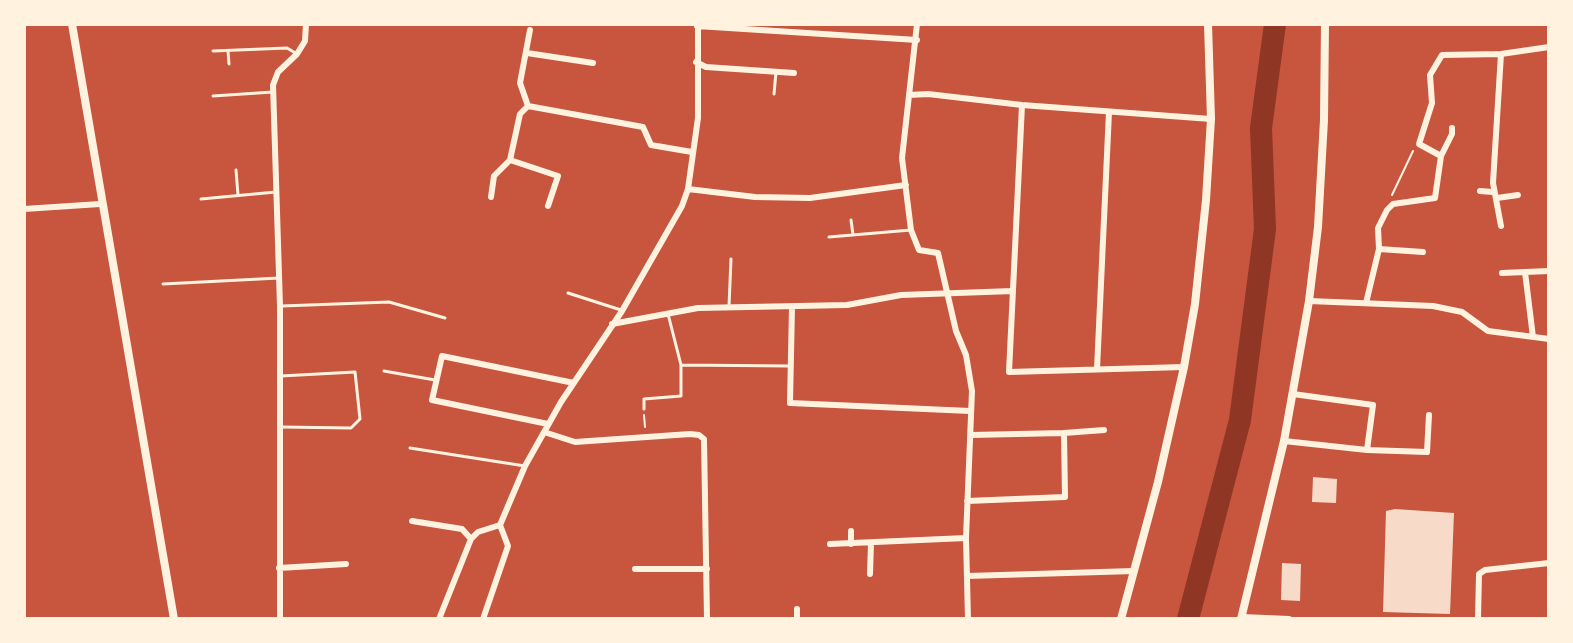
<!DOCTYPE html>
<html>
<head>
<meta charset="utf-8">
<style>
  body { margin:0 }
  #map { position:relative; width:1573px; height:643px; overflow:hidden; background:#c8553d; font-family:"PT Sans",sans-serif }
  canvas { display:block }
  .frame { position:absolute; inset:0; border:26px solid #fff3e0; pointer-events:none }
</style>
</head>
<body>
<div id="map">
<canvas width="1573" height="643"></canvas>
<div class="frame"></div>
</div>
<script>
const context = document.querySelector('canvas').getContext('2d');
context.lineJoin = 'round';
function poly(rows) {
  const path = new Path2D();
  for (const r of rows) {
    path.moveTo(r[0], r[1]);
    for (let i = 2; i < r.length; i += 2) path.lineTo(r[i], r[i + 1]);
  }
  return path;
}
function trace(path, color, width, dash) {
  context.strokeStyle = color;
  context.lineWidth = width;
  context.lineCap = dash ? 'butt' : 'round';
  context.setLineDash(dash || []);
  context.stroke(path);
}
function fill(path, color) {
  context.fillStyle = color;
  context.fill(path, 'evenodd');
}
trace(poly([
  [1188,619,1240,420,1265,229,1261,128,1275,24]
]), '#8f3625', 22);
fill(poly([
  [1313,477,1337,479,1336,503,1312,502],
  [1395,509,1454,513,1450,614,1383,612,1386,511],
  [1282,563,1301,564,1300,601,1281,600]
]), '#f7dbc8');
trace(poly([
  [1392,195,1413,151],
  [644,415,645,427]
]), '#fff3e0', 2);
trace(poly([
  [213,51,287,48,297,54],
  [228,51,229,64],
  [774,94,776,72],
  [213,96,273,92],
  [236,170,238,195],
  [201,199,276,192],
  [851,220,853,235],
  [829,237,911,230],
  [163,284,279,278],
  [568,293,621,310],
  [282,306,389,302,445,318],
  [729,306,731,259],
  [681,365,790,366],
  [384,371,435,380],
  [281,376,355,372,360,419,351,428,282,427],
  [644,409,644,399,681,396,681,365,668,314],
  [410,448,525,466]
]), '#fff3e0', 3);
trace(poly([
  [917,24,902,158,911,230,919,250,938,253,956,331,966,355,972,391,966,538,968,619],
  [697,26,917,40],
  [527,53,593,63],
  [1501,54,1493,183,1501,226],
  [696,62,706,67,794,73],
  [909,95,928,94,1022,105,1211,119],
  [1022,105,1009,372,1184,367],
  [528,106,643,127,651,145,692,152],
  [528,106,520,83,530,30],
  [1441,156,1419,144,1432,103,1430,75,1442,55,1501,54,1549,47],
  [510,160,558,176,548,206],
  [688,189,755,197,810,198,906,185],
  [1480,191,1493,192],
  [491,197,494,176,510,160,520,114,528,106],
  [1497,198,1518,195],
  [24,209,100,204],
  [1379,249,1423,252],
  [1525,272,1533,337],
  [1502,273,1549,271],
  [1309,301,1433,306,1462,312,1488,331,1549,339],
  [1366,303,1379,249,1378,228,1387,210,1393,204,1435,198,1441,156,1452,134,1452,128],
  [792,307,790,403,970,411],
  [612,324,698,308,847,305,901,295,1013,291],
  [1097,369,1109,112],
  [1293,394,1373,405,1367,450],
  [548,424,432,400,442,356,574,383],
  [544,432,575,442,690,434,699,435,704,439,707,619],
  [1064,433,1104,430],
  [1284,441,1367,450,1427,452,1429,415],
  [967,501,1065,497,1064,433,971,435],
  [412,521,462,529,471,539],
  [830,544,966,538],
  [851,544,851,531],
  [279,568,346,564],
  [635,569,707,569],
  [870,574,871,543],
  [967,576,1134,571],
  [1242,617,1289,619],
  [280,619,280,306,273,85,278,72,297,54,305,41,306,24],
  [439,619,471,539,478,532,500,525],
  [483,619,508,546,500,525,525,466,561,402,622,311,682,206,688,189,698,118,698,24],
  [797,619,797,609],
  [1478,619,1479,574,1485,570,1549,563]
]), '#fff3e0', 6);
trace(poly([
  [1121,619,1158,482,1184,367,1195,304,1206,200,1211,119,1208,24],
  [1241,619,1284,441,1309,301,1318,227,1324,120,1325,24]
]), '#fff3e0', 8);
trace(poly([
  [72,24,174,619]
]), '#fff3e0', 8);
</script>
</body>
</html>
